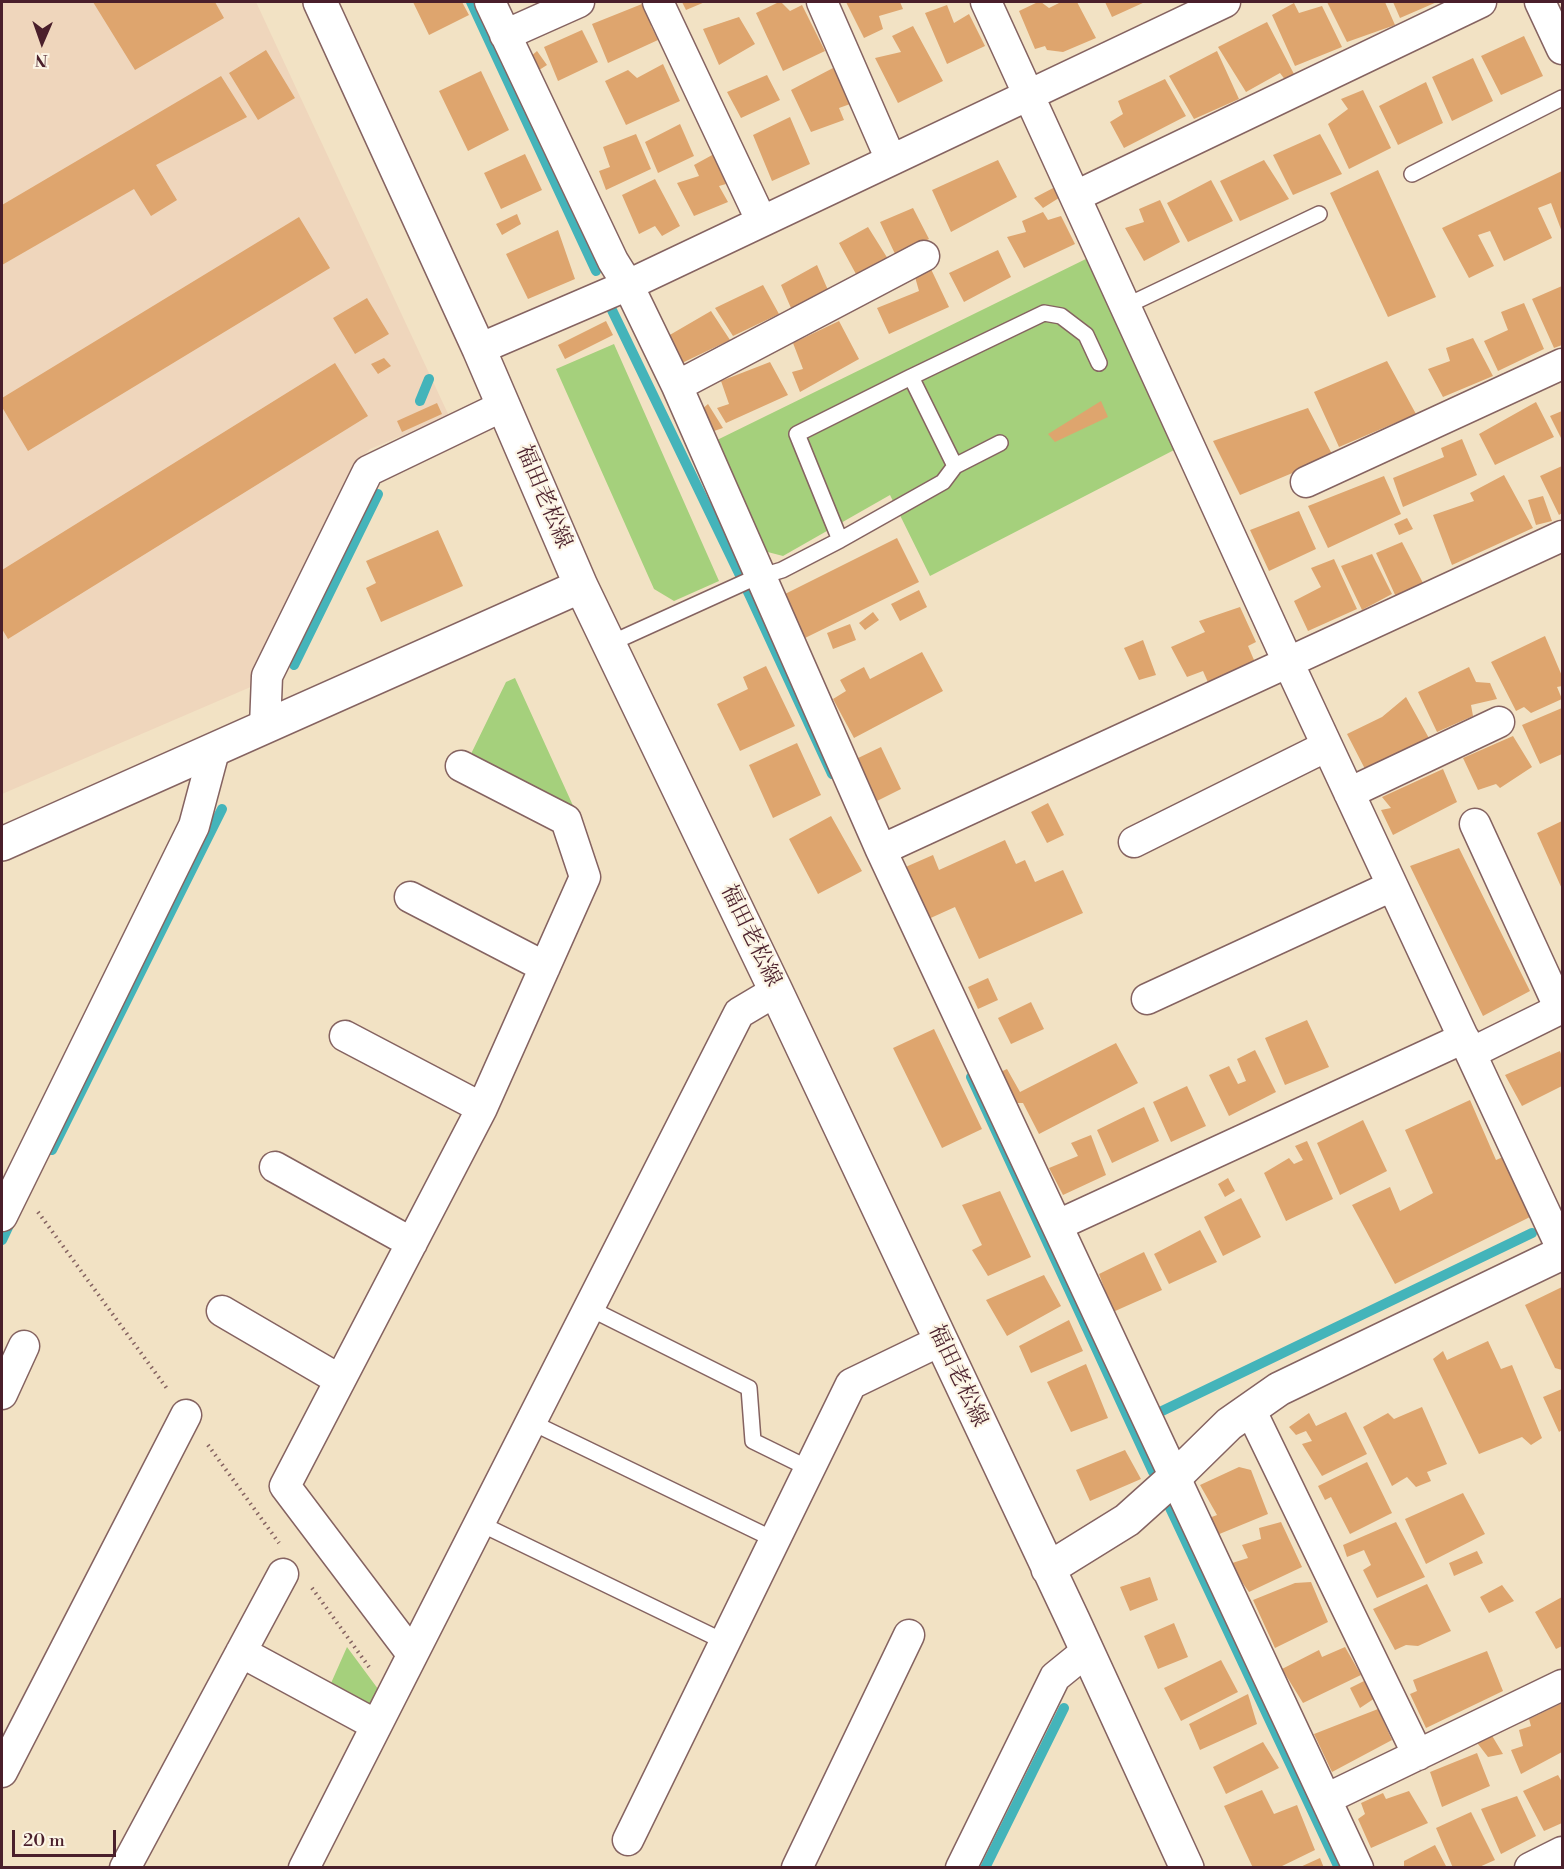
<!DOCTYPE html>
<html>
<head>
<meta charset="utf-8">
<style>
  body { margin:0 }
  #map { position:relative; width:1564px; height:1869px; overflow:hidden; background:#f2e2c4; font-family:"Libre Bodoni",serif }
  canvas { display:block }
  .frame { position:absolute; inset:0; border:3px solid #4a1f2b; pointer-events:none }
  .north { position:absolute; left:12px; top:12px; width:60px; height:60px; -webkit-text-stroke:4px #fcf5e5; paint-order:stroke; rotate:182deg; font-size:16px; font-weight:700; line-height:24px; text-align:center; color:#4a1f2b }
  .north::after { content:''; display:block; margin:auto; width:21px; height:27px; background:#4a1f2b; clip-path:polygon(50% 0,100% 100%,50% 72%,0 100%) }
  .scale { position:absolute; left:12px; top:1830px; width:104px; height:27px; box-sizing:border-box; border:3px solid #4a1f2b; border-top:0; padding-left:8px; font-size:18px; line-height:21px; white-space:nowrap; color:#4a1f2b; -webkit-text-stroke:4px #fcf5e5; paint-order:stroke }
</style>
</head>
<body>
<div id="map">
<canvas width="1564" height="1869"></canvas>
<div class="frame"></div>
<div class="north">N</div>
<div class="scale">20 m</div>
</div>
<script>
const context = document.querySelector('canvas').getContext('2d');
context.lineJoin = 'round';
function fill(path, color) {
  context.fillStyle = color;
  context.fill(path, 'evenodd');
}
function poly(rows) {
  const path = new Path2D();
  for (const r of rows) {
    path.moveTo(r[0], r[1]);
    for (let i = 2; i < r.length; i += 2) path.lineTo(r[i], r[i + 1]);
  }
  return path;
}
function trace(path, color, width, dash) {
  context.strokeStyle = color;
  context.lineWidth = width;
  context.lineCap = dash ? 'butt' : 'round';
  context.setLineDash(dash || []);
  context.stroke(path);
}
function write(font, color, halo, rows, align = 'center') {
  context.font = font + ' "Libre Bodoni","Noto Serif JP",serif';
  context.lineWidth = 4.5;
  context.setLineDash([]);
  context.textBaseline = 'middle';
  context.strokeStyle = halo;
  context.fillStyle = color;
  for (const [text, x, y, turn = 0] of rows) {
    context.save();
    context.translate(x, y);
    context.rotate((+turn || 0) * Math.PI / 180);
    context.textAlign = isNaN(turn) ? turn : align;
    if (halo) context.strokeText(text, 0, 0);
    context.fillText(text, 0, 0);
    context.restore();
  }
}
fill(poly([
  [2,2,256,2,449,416,370,449,361,458,253,686,2,794]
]), '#efd6bc');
fill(poly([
  [1094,255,1178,448,930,576,890,495,783,556,760,550,715,441],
  [614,344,719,581,674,601,654,589,556,369],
  [515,678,575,810,470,756,506,682],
  [347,1647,381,1693,370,1712,328,1690]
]), '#a5d07c');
trace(poly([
  [471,2,596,271],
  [610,306,750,596,832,774],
  [420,401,429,379],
  [294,665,378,494],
  [971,1077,1153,1472],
  [52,1150,222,809],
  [2,1240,10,1223],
  [1162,1411,1532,1233],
  [1170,1508,1339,1868],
  [985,1868,1064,1708]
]), '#44b4ba', 10);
fill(poly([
  [93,2,215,2,224,18,135,70],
  [413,2,462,2,469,15,429,35],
  [647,2,656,22,651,26,658,40,608,63,592,24],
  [682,2,705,2,686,10],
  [779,2,781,2,790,11,802,5,825,51,783,71,756,13],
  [846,2,900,2,903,9,879,16,883,29,864,38],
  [1038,2,1041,2,1049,8,1061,2,1077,2,1096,38,1063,52,1047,50,1045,46,1035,49,1019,11],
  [1105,2,1145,2,1112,17],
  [1327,2,1385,2,1395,25,1347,42],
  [1393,2,1437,2,1400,18],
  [1294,3,1299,13,1322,6,1342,47,1295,66,1272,15],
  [947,5,954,23,969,14,985,46,947,64,925,13],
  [739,17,755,44,719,65,703,29],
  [1267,22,1294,74,1286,81,1280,73,1246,92,1218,47],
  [913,26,943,81,898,103,875,58,901,52,892,36],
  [582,30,598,62,558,81,544,47],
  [1524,36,1543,76,1501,95,1481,56],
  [266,50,295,98,258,120,229,73],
  [537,51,547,65,536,72,529,58],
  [1217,51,1239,99,1194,119,1169,76],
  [1473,58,1493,101,1452,121,1432,77],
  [663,64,680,101,626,125,605,81,628,70,637,78],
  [833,68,853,103,839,108,844,120,811,132,791,90],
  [481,71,509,130,468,151,439,91],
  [767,75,780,100,741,118,727,92],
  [221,76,247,117,156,165,177,200,151,216,134,189,2,265,2,205],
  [1165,79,1186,116,1124,148,1110,122,1123,114,1118,101],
  [1426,82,1443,123,1398,145,1379,106],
  [1363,90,1391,148,1349,169,1328,124,1348,109,1341,99],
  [790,117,810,164,772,181,753,135],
  [680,124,694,156,658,173,645,142],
  [636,134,651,169,606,190,599,171,610,167,603,147],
  [1320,134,1342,174,1293,195,1273,155],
  [525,154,542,190,501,209,484,173],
  [714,154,726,184,719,186,728,202,694,216,677,183,699,176,694,165],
  [998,160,1017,197,951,232,932,190],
  [1264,160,1289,199,1240,221,1220,181],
  [1378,170,1436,297,1388,317,1330,193],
  [1562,171,1562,232,1551,203,1538,208,1552,238,1504,261,1490,231,1478,235,1494,266,1469,278,1442,228],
  [655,179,680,226,662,236,655,226,639,234,622,195],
  [1211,180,1233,221,1188,242,1167,203],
  [1057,186,1062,196,1043,208,1034,198],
  [1160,200,1180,242,1144,261,1125,228,1144,222,1139,209],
  [913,208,929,239,896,256,880,222],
  [1043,212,1048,220,1061,216,1075,244,1024,268,1007,237,1026,232,1022,221],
  [517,214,521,224,502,235,496,224],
  [299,217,330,268,28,451,2,407,2,398],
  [868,227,888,259,856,274,839,243],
  [558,230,575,279,528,299,506,254],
  [998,250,1011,277,964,302,949,273],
  [817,265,828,290,791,308,781,285],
  [930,267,949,307,889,334,877,308,919,291,915,277],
  [763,285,779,314,733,336,715,308],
  [1562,286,1562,345,1554,348,1532,299],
  [367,298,389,334,355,354,333,318],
  [1524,303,1544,349,1498,371,1484,341,1508,330,1501,312],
  [711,311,730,340,682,363,668,336],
  [606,321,613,335,565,359,558,345],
  [839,321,859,359,800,392,792,372,803,369,793,343],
  [1473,338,1493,376,1443,397,1428,369,1450,361,1446,348],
  [384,358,391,366,378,374,371,364],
  [1387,361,1416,414,1339,447,1314,392],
  [770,362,788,395,726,423,717,408,729,404,721,381],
  [335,363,368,416,8,639,2,629,2,570],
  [1101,401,1108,417,1055,442,1048,434],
  [1536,402,1554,437,1495,465,1479,434],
  [437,403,442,414,402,432,397,421],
  [708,404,723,428,714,431,701,410],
  [1308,408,1333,456,1240,495,1213,441],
  [1562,411,1562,437,1561,438,1550,416],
  [1462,439,1477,475,1403,507,1393,478,1444,457,1441,448],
  [1562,466,1562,513,1559,515,1540,476],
  [1504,475,1533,528,1452,565,1433,515,1474,501,1470,493],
  [1384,476,1401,514,1328,548,1308,506],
  [1543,496,1552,521,1536,525,1528,500],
  [1299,511,1316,549,1269,571,1250,530],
  [1407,518,1413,529,1399,535,1394,524],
  [438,530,463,586,381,622,366,588,376,583,366,561],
  [897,538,919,582,805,638,783,595],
  [1402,542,1423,583,1396,597,1376,553],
  [1372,554,1392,594,1362,610,1341,566],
  [1334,559,1357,609,1308,631,1294,601,1321,587,1311,568],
  [919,590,927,607,900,621,891,604],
  [1240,607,1256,642,1248,646,1257,667,1210,687,1203,671,1187,677,1171,647,1205,632,1199,621],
  [873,612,879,620,865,630,859,623],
  [850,624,856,640,833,649,827,633],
  [1545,636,1562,676,1562,686,1557,687,1562,699,1531,713,1524,707,1516,711,1491,662],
  [1143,640,1156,675,1139,680,1124,648],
  [922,652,943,691,854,738,833,699,846,691,840,680,864,667,870,679],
  [766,666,795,726,740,751,717,704,748,689,743,677],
  [1469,667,1476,682,1490,683,1497,699,1471,705,1473,716,1437,732,1418,692],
  [1406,697,1430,740,1365,769,1347,734,1382,717],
  [1562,708,1562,754,1540,764,1522,725],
  [1513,736,1532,767,1500,788,1496,784,1478,790,1463,758],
  [797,743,821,795,773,818,749,765],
  [881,747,901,789,877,801,856,759],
  [1443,769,1457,802,1393,835,1381,810,1391,808,1382,797],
  [1048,803,1064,835,1047,843,1031,812],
  [831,816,862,871,818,894,789,839],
  [1562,821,1562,889,1537,833],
  [1005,840,1016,864,1025,860,1035,882,1063,870,1083,913,979,959,955,907,924,921,901,869,933,855,939,870],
  [1459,848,1530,991,1483,1016,1410,866],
  [988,978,998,1000,978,1009,968,987],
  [1031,1002,1044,1029,1011,1044,998,1018],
  [1307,1020,1329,1067,1285,1085,1265,1038],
  [934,1029,982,1129,942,1148,893,1048],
  [1116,1043,1138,1083,1039,1134,1023,1103,1011,1103,996,1074,1007,1069,1020,1092],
  [1255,1050,1276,1092,1229,1116,1209,1075,1229,1066,1238,1084,1246,1081,1237,1059],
  [1560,1051,1562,1057,1562,1086,1522,1106,1505,1075],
  [1187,1086,1206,1126,1171,1142,1153,1102],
  [1470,1100,1496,1160,1503,1157,1530,1217,1395,1284,1352,1205,1390,1187,1400,1211,1433,1193,1405,1130],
  [1144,1107,1159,1141,1112,1163,1097,1130],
  [1363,1120,1387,1171,1340,1195,1317,1143],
  [1091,1135,1106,1175,1063,1195,1049,1168,1078,1156,1071,1143],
  [1307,1141,1333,1199,1286,1221,1264,1173,1289,1158,1294,1164,1303,1160,1295,1146],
  [1228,1178,1235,1191,1225,1197,1218,1184],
  [1000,1191,1031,1257,988,1276,972,1250,982,1245,962,1205],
  [1241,1198,1261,1237,1223,1256,1204,1217],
  [1200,1230,1217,1262,1169,1284,1154,1254],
  [1144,1252,1162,1290,1113,1312,1099,1274],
  [1044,1275,1061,1306,1007,1336,986,1300],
  [1562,1287,1562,1370,1555,1368,1525,1305],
  [1069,1320,1083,1351,1031,1373,1019,1346],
  [1488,1341,1501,1369,1512,1365,1542,1438,1531,1445,1522,1437,1479,1454,1433,1359,1443,1351,1447,1360],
  [1086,1364,1108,1418,1071,1432,1047,1382],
  [1562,1389,1562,1430,1559,1432,1543,1397],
  [1422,1407,1447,1464,1427,1472,1431,1481,1416,1487,1407,1477,1392,1486,1363,1427,1388,1413,1394,1419],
  [1346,1412,1367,1454,1322,1476,1302,1444,1312,1441,1306,1431,1296,1435,1289,1427,1309,1413,1316,1426],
  [1125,1450,1141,1479,1090,1501,1076,1470],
  [1367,1462,1392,1513,1350,1534,1331,1497,1325,1500,1318,1486],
  [1239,1467,1251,1470,1268,1514,1217,1535,1209,1518,1217,1515,1200,1485],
  [1463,1493,1485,1534,1426,1564,1405,1519],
  [1281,1522,1302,1567,1249,1592,1229,1564,1248,1558,1242,1545,1261,1539,1259,1528],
  [1396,1522,1425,1577,1377,1598,1363,1570,1371,1565,1364,1550,1347,1557,1343,1545],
  [1477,1551,1483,1563,1454,1576,1449,1563],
  [1150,1577,1158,1600,1130,1611,1120,1587],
  [1311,1582,1328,1622,1275,1648,1253,1600,1295,1583],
  [1427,1584,1451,1631,1418,1646,1406,1645,1395,1650,1373,1609],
  [1502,1585,1514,1601,1489,1613,1480,1597],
  [1562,1597,1562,1646,1556,1649,1535,1612],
  [1174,1623,1188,1657,1158,1669,1144,1636],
  [1345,1647,1361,1675,1303,1703,1282,1669,1319,1650,1322,1657],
  [1487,1651,1503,1691,1426,1728,1410,1694,1417,1691,1413,1680],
  [1221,1660,1238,1692,1181,1721,1164,1688],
  [1366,1680,1375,1698,1360,1708,1350,1688],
  [1248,1694,1257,1724,1200,1750,1189,1724],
  [1562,1703,1562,1752,1521,1774,1511,1750,1523,1746,1519,1730,1531,1726,1529,1719],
  [1378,1709,1392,1740,1332,1772,1314,1734],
  [1491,1734,1503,1754,1488,1757,1475,1740],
  [1263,1742,1279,1768,1226,1794,1213,1767],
  [1477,1753,1490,1786,1442,1807,1430,1772],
  [1558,1775,1562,1782,1562,1823,1544,1831,1523,1791],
  [1262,1790,1274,1814,1297,1805,1315,1850,1278,1868,1253,1868,1224,1806],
  [1409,1791,1428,1823,1371,1848,1358,1819,1365,1814,1361,1803,1383,1793,1386,1799],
  [1517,1796,1536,1836,1501,1854,1481,1809],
  [1471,1812,1495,1860,1477,1868,1453,1868,1436,1828],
  [1435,1845,1447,1868,1404,1868,1404,1861],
  [1320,1858,1324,1868,1298,1868]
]), '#dea56e');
const lane = poly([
  [1412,174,1562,98],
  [1126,306,1319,214],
  [955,466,911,377,1044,313,1061,316,1086,335,1099,363],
  [840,540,797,434,911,377],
  [609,644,752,579,782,570,840,540,943,482,955,466,1000,443],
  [589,1308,749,1388,753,1441,810,1469],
  [531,1422,775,1540],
  [479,1523,725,1642]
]);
const street = poly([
  [490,2,613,261,628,285,677,386,881,850,1358,1868],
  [658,2,761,220],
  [822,2,891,160],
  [986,2,1288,662,1562,1249],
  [1540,2,1562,49],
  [505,35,579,2],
  [1076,196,1481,2],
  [479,349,628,285,1225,2],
  [677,386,924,256],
  [1306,482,1562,364],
  [265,727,267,676,368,471,503,406],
  [1349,793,1499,722],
  [1475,824,1560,1009],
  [1134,842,1327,746],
  [881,850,1562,536],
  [410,897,545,967],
  [1147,999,1392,886],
  [345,1036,482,1108],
  [1471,1053,1562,1008],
  [275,1167,412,1243],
  [2,1216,194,826,214,751],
  [1058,1225,1464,1038],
  [222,1311,340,1380],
  [2,1394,24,1346],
  [1250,1409,1418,1755],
  [241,1652,376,1725],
  [412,1654,285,1486,482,1108,585,877,566,820,461,766],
  [2,1772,186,1415],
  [1326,1799,1562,1685],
  [628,1840,851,1384,940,1341],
  [125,1868,283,1574],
  [304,1868,739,1013,776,991],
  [797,1868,909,1635],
  [961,1868,1055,1677,1087,1651],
  [1530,1868,1562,1852]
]);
const secondary = poly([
  [320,2,479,349,581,586,776,991,1073,1620,1187,1868],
  [2,844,581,586],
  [1048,1569,1127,1520,1176,1476,1229,1424,1279,1389,1562,1253]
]);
trace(lane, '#856361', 18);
trace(street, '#856361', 33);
trace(secondary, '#856361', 36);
trace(poly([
  [38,1212,168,1390],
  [208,1445,279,1543],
  [312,1588,369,1667]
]), '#856361', 4, [1.5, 4.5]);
trace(lane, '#fff', 15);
trace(street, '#fff', 30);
trace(secondary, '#fff', 33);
write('22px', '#4a1f2b', '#fcf5e5', [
  ["福田老松線",543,497,67],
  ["福田老松線",750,936,64],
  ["福田老松線",957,1376,65]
]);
</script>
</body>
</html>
